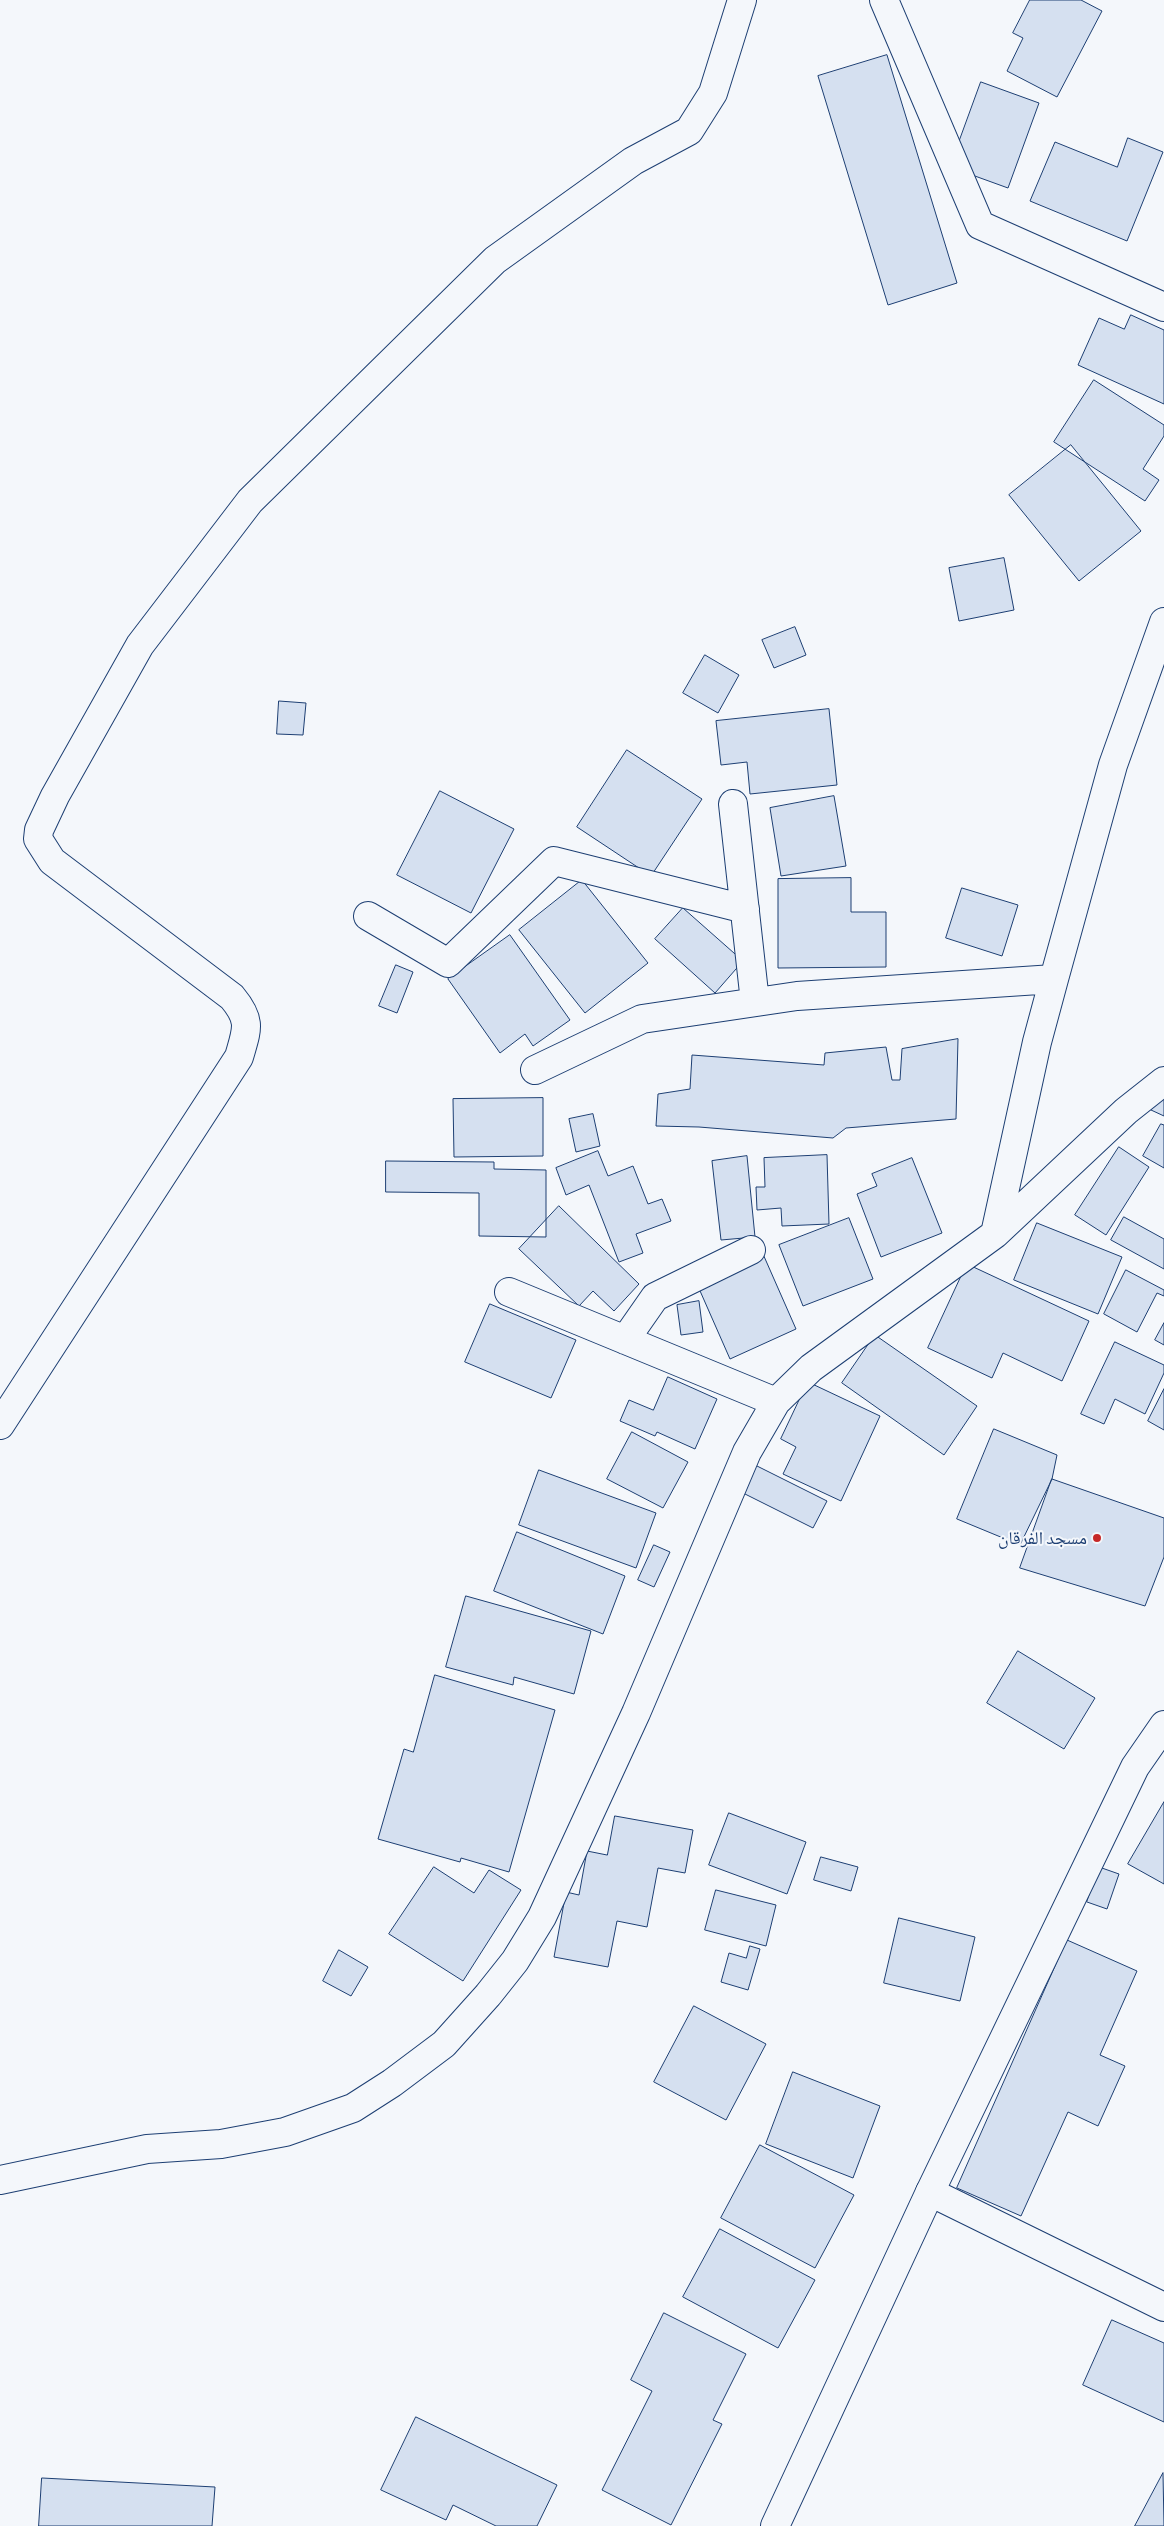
<!DOCTYPE html>
<html>
<head>
<meta charset="utf-8">
<style>
	body { margin:0 }
	canvas { display:block; background:#f4f7fb }
</style>
</head>
<body>
<canvas width="1164" height="2526"></canvas>
<script>
const ctx = document.querySelector('canvas').getContext('2d');
ctx.lineJoin = 'round';
function fill(path, color) {
  ctx.fillStyle = color;
  ctx.fill(path, 'evenodd');
}
function strokePath(path, color, width, dash) {
  ctx.strokeStyle = color;
  ctx.lineWidth = width;
  ctx.lineCap = dash ? 'butt' : 'round';
  ctx.setLineDash(dash || []);
  ctx.stroke(path);
}
function write(font, color, halo, rows, align = 'center') {
  ctx.font = font + ' "Crimson Pro","Noto Naskh Arabic",serif';
  ctx.lineWidth = 4;
  ctx.setLineDash([]);
  ctx.textBaseline = 'middle';
  ctx.strokeStyle = halo;
  ctx.fillStyle = color;
  for (const [text, x, y, turn = 0] of rows) {
    ctx.save();
    ctx.translate(x, y);
    ctx.rotate((+turn || 0) * Math.PI / 180);
    ctx.textAlign = isNaN(turn) ? turn : align;
    if (halo) ctx.strokeText(text, 0, 0);
    ctx.fillText(text, 0, 0);
    ctx.restore();
  }
}
const building = new Path2D(`
	M1030 0H1081L1102 11 1057 97 1007 71 1023 38 1013 33Z
	M887 55 957 283 888 305 818 76Z
	M981 82 1039 103 1008 188 950 167Z
	M1128 138 1163 152 1127 241 1030 201 1055 142 1117 167Z
	M1131 315 1164 330V404L1078 365 1099 318 1124 329Z
	M1094 380 1164 425V436L1143 469 1159 480 1145 501 1054 442Z
	M1071 445 1141 531 1079 581 1009 495Z
	M1004 558 1014 610 959 621 949 568Z
	M795 627 806 655 774 668 762 640Z
	M705 655 739 675 718 713 683 693Z
	M279 701 306 703 303 735 277 734Z
	M829 709 837 785 750 794 747 762 721 765 716 721Z
	M627 750 702 799 651 876 577 827Z
	M440 791 514 829 471 913 397 875Z
	M834 796 846 866 781 876 770 808Z
	M851 878V912H886V967L778 968V879Z
	M582 880 648 963 585 1013 519 930Z
	M962 888 1018 905 1002 956 946 938Z
	M683 908 743 961 715 993 655 939Z
	M510 935 570 1020 533 1046 525 1034 500 1053 448 979Z
	M396 965 413 972 397 1013 379 1006Z
	M958 1039 956 1119 846 1128 833 1138 699 1127 656 1126 658 1094 690 1089 692 1055 824 1065 825 1053 886 1047 892 1080H900L902 1049Z
	M1163 1084H1164V1116L1151 1110Z
	M543 1098V1156L454 1157 453 1099Z
	M593 1114 600 1146 576 1152 569 1119Z
	M1161 1124 1164 1125V1168L1143 1156Z
	M1119 1147 1149 1167 1106 1235 1075 1215Z
	M598 1151 608 1176 633 1166 648 1204 662 1199 671 1221 636 1234 643 1253 619 1262 589 1185 566 1195 556 1168Z
	M827 1155 829 1224 782 1226 781 1208 757 1210 756 1187H765L764 1158Z
	M747 1156 755 1237 721 1240 712 1161Z
	M912 1158 942 1233 881 1257 857 1194 877 1186 872 1174Z
	M386 1161 494 1162V1169L546 1170V1237L479 1236V1193L386 1192Z
	M559 1206 639 1284 614 1311 593 1291 579 1306 519 1249Z
	M1124 1217 1164 1239V1269L1111 1240Z
	M849 1218 873 1279 803 1306 779 1245Z
	M1037 1223 1122 1257 1098 1314 1014 1280Z
	M763 1254 796 1329 730 1359 697 1284Z
	M967 1264 1089 1321 1062 1381 1003 1353 992 1378 928 1348Z
	M1126 1270 1164 1290V1296L1157 1293 1137 1332 1104 1314Z
	M699 1301 703 1332 681 1335 677 1305Z
	M490 1304 576 1340 551 1398 465 1362Z
	M1164 1323V1345L1155 1340Z
	M875 1335 977 1406 944 1455 842 1383Z
	M1115 1342 1164 1365V1373L1145 1414 1115 1399 1104 1424 1081 1414Z
	M668 1377 717 1399 695 1449 657 1432 655 1436 620 1421 629 1400 653 1410Z
	M808 1382 880 1416 841 1501 783 1474 796 1447 781 1439Z
	M1164 1389V1430L1148 1421Z
	M994 1429 1057 1455 1052 1479 1020 1545 957 1519Z
	M632 1432 688 1462 663 1508 607 1479Z
	M741 1458 827 1501 813 1528 727 1485Z
	M539 1470 656 1513 636 1568 519 1525Z
	M1052 1479 1164 1518V1557L1145 1606 1020 1568Z
	M517 1532 625 1576 603 1634 494 1591Z
	M654 1545 670 1552 654 1587 638 1580Z
	M466 1596 591 1631 574 1694 514 1677 513 1685 446 1667Z
	M1018 1651 1095 1698 1064 1749 987 1703Z
	M435 1675 555 1710 509 1872 461 1858 460 1862 378 1839 404 1749 413 1752Z
	M1164 1802V1884L1128 1864Z
	M729 1813 806 1842 787 1894 709 1865Z
	M615 1816 693 1830 685 1873 658 1868 647 1927 617 1921 608 1967 554 1957 566 1892 579 1895 587 1851 607 1855Z
	M821 1857 858 1867 851 1891 814 1880Z
	M434 1867 474 1893 489 1870 521 1890 463 1981 389 1934Z
	M1099 1867 1119 1874 1107 1909 1087 1902Z
	M716 1890 776 1905 766 1946 705 1930Z
	M899 1918 975 1937 960 2001 884 1983Z
	M1067 1940 1137 1971 1100 2055 1125 2066 1098 2126 1068 2112 1021 2216 957 2188Z
	M750 1946 760 1949 748 1990 721 1982 729 1953 746 1958Z
	M339 1950 368 1967 351 1996 323 1981Z
	M694 2006 766 2044 726 2120 654 2082Z
	M793 2072 880 2106 853 2178 766 2144Z
	M760 2145 854 2195 815 2268 721 2218Z
	M720 2229 815 2280 778 2348 683 2297Z
	M664 2313 746 2354 713 2420 722 2424 671 2525 602 2490 652 2391 631 2380Z
	M1112 2320 1164 2343V2422L1083 2385Z
	M416 2417 557 2485 537 2526H496L453 2505 446 2520 381 2490Z
	M1163 2473 1164 2526H1135Z
	M42 2478 215 2487 212 2526H39Z`);
fill(building, '#d5e0f0');
strokePath(building, '#1d3f73', 1);
const minor = new Path2D(`
	M884 0 980 225 1164 307
	M733 804 755 1002
	M368 916 448 963 554 861 745 909
	M535 1070 642 1019 797 996 1054 979
	M995 1234 1037 1042 1054 979 1113 765 1164 622
	M509 1292 776 1402
	M625 1340 655 1297 751 1250
	M0 1425 239 1057C247 1029 252 1021 232 997L52 861 38 839 39 830 55 796 140 645 250 501 495 260 633 161 689 131 713 93 742 0
	M0 2180 147 2149 221 2144 285 2132 353 2108 392 2083 444 2044 488 1995 515 1961 542 1917 636 1713 747 1452 776 1402 811 1368 995 1234 1126 1111 1164 1081
	M930 2192 1164 2307`);
const secondary = new Path2D(`
	M775 2526 930 2192 1135 1767 1164 1725`);
strokePath(minor, '#1d3f73', 30);
strokePath(secondary, '#1d3f73', 30);
strokePath(minor, '#f4f7fb', 28);
strokePath(secondary, '#f4f7fb', 28);
for (const [x, y, r, color] of [
	[1097,1538,5,"#c62828"]
]) {
  const dot = new Path2D();
  dot.arc(x, y, r, 0, 2 * Math.PI);
  ctx.fillStyle = color;
  ctx.fill(dot);
  strokePath(dot, '#f4f7fb', 2);
}
write('18px', '#1d3f73', '#f4f7fb', [
	["مسجد الفرقان",1087,1538]
], 'right');
</script>
</body>
</html>
